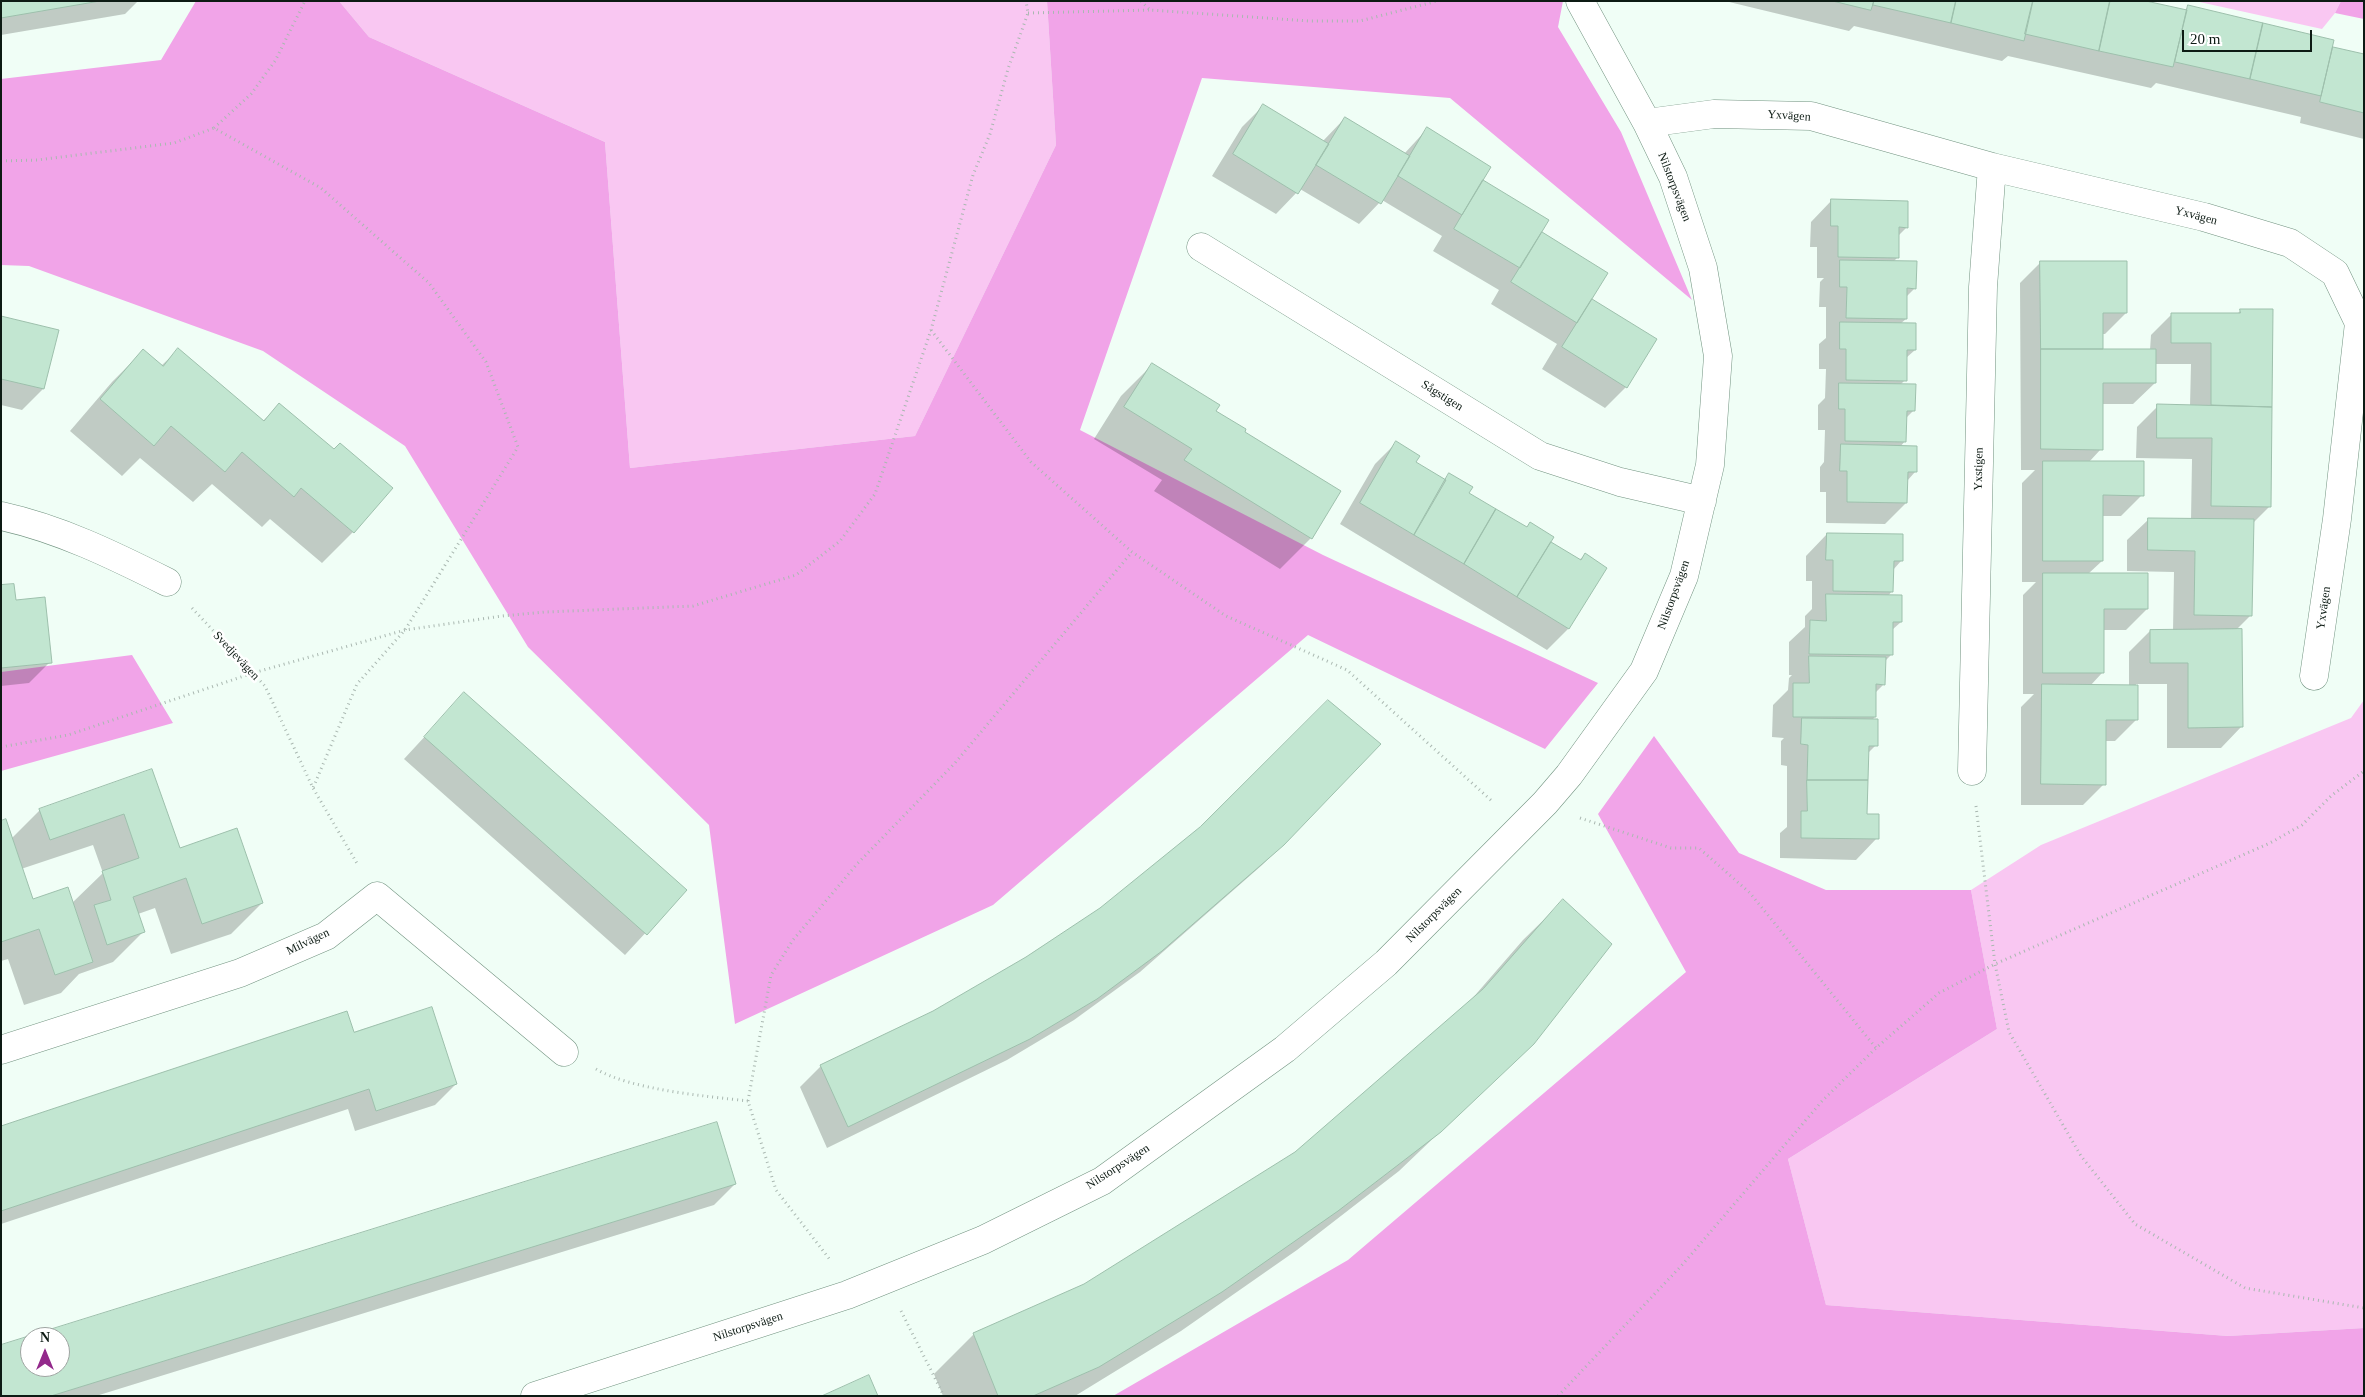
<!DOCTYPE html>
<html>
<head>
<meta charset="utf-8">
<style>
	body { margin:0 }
	#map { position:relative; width:2365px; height:1397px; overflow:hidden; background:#f0fef6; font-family:Georgia,serif }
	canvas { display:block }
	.frame { position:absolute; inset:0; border:2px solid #0d1b14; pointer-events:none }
	.north { position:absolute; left:20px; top:1327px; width:50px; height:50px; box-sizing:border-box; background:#fff; border:1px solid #9ea4a1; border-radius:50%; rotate:0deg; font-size:14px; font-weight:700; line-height:20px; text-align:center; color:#0d1b14 }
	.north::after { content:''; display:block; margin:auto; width:18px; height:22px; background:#93298b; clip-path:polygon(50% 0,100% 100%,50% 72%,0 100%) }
	.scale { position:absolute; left:2182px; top:30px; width:130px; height:22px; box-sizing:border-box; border:2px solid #0d1b14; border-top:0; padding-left:6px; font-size:15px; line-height:18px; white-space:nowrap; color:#0d1b14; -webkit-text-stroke:4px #fff; paint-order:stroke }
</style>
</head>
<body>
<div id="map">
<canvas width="2365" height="1397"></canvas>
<div class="frame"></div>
<div class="north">N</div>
<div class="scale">20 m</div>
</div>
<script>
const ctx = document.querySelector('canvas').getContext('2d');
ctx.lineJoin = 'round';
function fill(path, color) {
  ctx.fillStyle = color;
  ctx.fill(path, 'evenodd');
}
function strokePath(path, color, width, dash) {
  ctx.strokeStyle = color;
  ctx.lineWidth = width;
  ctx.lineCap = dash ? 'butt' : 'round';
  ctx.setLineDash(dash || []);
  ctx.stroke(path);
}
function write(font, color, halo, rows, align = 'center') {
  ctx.font = font + ' Georgia,serif';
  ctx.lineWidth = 5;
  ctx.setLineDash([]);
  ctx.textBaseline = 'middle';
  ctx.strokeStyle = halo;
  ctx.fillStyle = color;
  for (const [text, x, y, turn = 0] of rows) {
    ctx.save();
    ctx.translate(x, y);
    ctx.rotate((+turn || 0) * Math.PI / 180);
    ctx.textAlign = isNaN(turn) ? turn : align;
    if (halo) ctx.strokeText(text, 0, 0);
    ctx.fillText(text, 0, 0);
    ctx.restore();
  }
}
fill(new Path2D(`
	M339 1H1047L1056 145 915 436 630 468 605 142 369 37Z
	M2195 1H2341L2335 13 2322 29Z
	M2364 700V1328L2228 1336 1826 1305 1788 1159 1997 1029 1971 890 2041 845 2351 718Z`), '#f9c7f2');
fill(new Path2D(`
	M196 1H339L369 37 605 142 630 468 915 436 1056 145 1047 1H1563L1558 27 1621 132 1692 300 1450 98 1202 78 1080 430 1323 555 1598 683 1545 749 1308 635 993 905 735 1024 709 825 528 647 405 446 263 351 29 266 1 265V79L161 60Z
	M2341 1H2364V19L2335 13Z
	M132 655 173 723 1 771V672Z
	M1654 736 1739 853 1826 890H1971L1997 1029 1788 1159 1826 1305 2228 1336 2364 1328V1396H1113L1348 1260 1686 972 1598 814Z`), '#f1a4e8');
fill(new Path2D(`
	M1 1H138L125 14 1 35Z
	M1725 1H2140L2184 11 2188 7 2364 56V139L2300 123 2301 117 2156 83 2151 88 2008 56 2002 61 1854 26 1849 31Z
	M1263 106 1322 142 1345 118 1404 154 1427 129 1540 233 1606 273 1590 299 1655 340 1626 387 1605 408 1542 369 1557 344 1491 304 1499 290 1433 251 1442 236 1382 200 1359 224 1300 189 1276 214 1212 176 1242 127Z
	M1832 200 1907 227 1898 236 1897 258 1893 262 1915 288 1906 297V319L1900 324 1915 350 1906 358 1905 380 1900 385 1914 410 1905 419V441L1900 447 1915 472 1907 481 1906 503 1885 524 1826 523V492H1820V467L1824 462 1825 430H1818V405L1825 398 1826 369H1819V344L1826 338V307H1819L1820 282 1824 278H1817V247H1810L1811 222Z
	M2041 262 2126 313 2105 334H2102V350H2150L2151 335 2172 314 2236 315 2241 310H2272L2269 507 2253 523 2251 615 2235 631 2242 726 2221 748H2167V684H2136V720L2115 741H2104V784L2083 805H2021V707L2034 694H2023V595L2036 582H2022V483L2035 470H2021L2020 283ZM2155 364H2191L2190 406H2158L2137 427 2136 458 2192 459 2191 520 2149 519 2127 540V571L2174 572 2173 631H2150L2129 652V686H2090L2102 673V630H2126L2147 609 2088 574 2102 561V516H2121L2142 495 2089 462 2101 449 2102 404H2133L2155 383Z
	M1 318 43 389 22 410 1 405Z
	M178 350 262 422 279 405 334 450 391 488 353 532 322 563 270 519 262 527 212 484 193 502 140 458 122 476 70 431 112 382 143 351 161 366Z
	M1152 365 1243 432 1311 538 1280 569 1154 491 1162 480 1094 439 1121 396Z
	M1396 443 1415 463 1444 480 1449 475 1467 494 1526 528 1530 524 1549 542 1579 560 1585 555 1568 629 1547 650 1340 524 1375 464Z
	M1827 534 1901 561 1893 570 1892 591 1888 596 1901 622 1892 630 1891 655 1884 662V684L1875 693V717L1872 720 1876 745 1867 754 1866 815 1877 838 1856 860 1780 858V833L1787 827V766L1781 765V741L1784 738 1772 737 1773 705 1788 690 1789 678 1792 675H1789V642L1805 627V616L1812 609V581H1806V556Z
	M1 586 15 602 50 662 29 683 1 686Z
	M464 694 685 890 625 955 404 759Z
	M152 770 179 850 262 903 231 934 171 954 155 908 138 914 144 931 113 962 79 974 61 993 24 1005 8 959 1 961V822L11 839 40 810ZM93 845 103 873 72 903 32 901 21 869Z
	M1201 828 1283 845 1261 866 1140 972 1074 1020 1007 1060 827 1148 800 1087 821 1066 934 1012 1027 958 1101 909Z
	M1563 901 1533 1043 1399 1171 1297 1250 1181 1331 1075 1396H943L934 1374 974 1334 1085 1285 1296 1153 1464 1008 1523 940Z
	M354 1034 456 1084 435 1105 355 1131 348 1109 1 1224V1127Z
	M717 1124 735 1184 714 1205 96 1396H1V1346ZM30 1337H60V1367H30Z`), '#0003');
const building = new Path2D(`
	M1 1H100L1 18Z
	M1833 1H1874L1871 10Z
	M1874 1H1956L1951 23 1873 5Z
	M1956 1H2033L2024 41 1951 23Z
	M2033 1H2110L2099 51 2025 34Z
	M2110 1H2146L2187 10 2173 67 2099 51Z
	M2188 5 2263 23 2250 79 2175 62Z
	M2263 23 2334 40 2321 96 2250 79Z
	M2333 47 2364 54V113L2320 102Z
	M1263 104 1329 144 1298 194 1233 154Z
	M1345 117 1410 156 1381 204 1316 165Z
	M1427 127 1491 167 1462 215 1398 176Z
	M1483 180 1549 220 1520 268 1454 229Z
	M1831 199 1908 201V228L1899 227V258L1838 257V226H1831Z
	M1542 232 1608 273 1577 323 1511 282Z
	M1840 260 1917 261 1916 289 1907 288V319L1846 318 1847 287H1840Z
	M2040 261H2127V313H2103V349H2041Z
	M1592 299 1657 339 1627 388 1562 347Z
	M2240 309H2273L2272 407 2211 405V343H2171V313H2240Z
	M1 316 59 330 44 389 1 379Z
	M1840 322 1916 323V350H1907V381L1846 380V349H1840Z
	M178 348 264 421 279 403 334 449 340 443 393 488 354 533 301 488 294 497 242 452 225 472 171 426 154 446 100 399 143 349 163 366Z
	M2041 349H2156V383H2103V450L2041 449Z
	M1152 363 1220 405 1216 411 1246 429 1245 432 1341 491 1312 539 1184 460 1192 449 1124 407Z
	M1839 383 1916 384 1915 411H1907L1906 442 1845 441V409H1839Z
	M2157 404 2272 407 2271 507 2211 506 2212 438H2157Z
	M1396 441 1420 456 1416 462 1446 480 1414 535 1360 503Z
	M1841 444 1917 446V472H1908L1907 503 1847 502V471H1840Z
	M2043 461H2144V496L2103 495V561H2043Z
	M1449 473 1473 487 1469 493 1496 509 1464 564 1414 535Z
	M1496 509 1527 527 1530 522 1554 537 1517 597 1464 564Z
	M2148 518 2254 519 2252 616 2194 615 2195 551 2148 550Z
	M1827 533 1903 534V561H1894L1893 592 1833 591V560H1826Z
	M1551 542 1581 560 1585 553 1607 568 1569 629 1517 597Z
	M2043 573H2148V609H2104V673H2043Z
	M14 584 16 600 45 597 52 663 1 668V585Z
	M1826 594 1902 595V622H1893V655L1809 654 1810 620 1826 621Z
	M2242 629 2243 727 2188 728V663H2150V630Z
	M1809 656 1886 657 1885 685 1876 684V717H1793V683H1809Z
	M2042 684 2138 685V720H2106V785L2041 784Z
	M464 692 687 890 647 935 424 737Z
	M1328 700 1381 744 1284 845 1162 951 1097 999 1030 1039 848 1127 820 1065 933 1011 1026 957 1100 908 1200 827Z
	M1802 718 1878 719V746H1869L1868 780H1807L1808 745 1801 744Z
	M152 769 180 848 237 828 263 903 202 924 186 878 133 897 145 932 107 945 94 905 111 900 102 871 139 858 124 814 50 840 39 809Z
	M1807 780H1868L1867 814H1879V839L1801 838V811H1807Z
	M6 819 33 899 68 887 93 962 55 975 39 929 1 942V821Z
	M1563 899 1612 944 1534 1044 1441 1132 1338 1211 1222 1292 1099 1367 1033 1396H998L973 1333 1084 1284 1295 1152 1483 989Z
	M432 1007 457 1084 376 1111 369 1089 1 1211V1126L347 1011 354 1032Z
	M717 1122 736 1184 51 1396H1V1345ZM30 1337H60V1367H30Z
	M869 1375 878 1396H822Z`);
fill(building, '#c2e6d1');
strokePath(building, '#9dc0ac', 1);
const minor = new Path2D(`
	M1647 123 1714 114 1811 116 1992 167 2204 217 2290 243 2335 273 2359 323 2337 519 2314 676
	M1201 247 1540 456 1620 482 1702 501
	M1 516C60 529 113 555 167 582
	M1972 771 1983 287 1992 167
	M1 1050 240 973 326 936 377 896 564 1052
	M535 1396 847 1295 983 1240 1102 1181 1285 1049 1386 963 1545 803 1569 775 1644 671 1684 576 1710 465 1718 356 1703 268 1673 177 1647 123 1580 1`);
strokePath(minor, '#729380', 29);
strokePath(new Path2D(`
	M1141 1 1150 10 1309 21H1360L1437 1
	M1028 13 1150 10
	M214 128 251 94 275 61 305 1
	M1 161 37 160 174 143 214 128 321 188 429 283 486 362 518 447 405 630 357 684 313 788
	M931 330 1031 462 1132 552 1226 616 1347 670 1493 802
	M192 608 265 686 313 788 358 865
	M1 747 68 735 253 673 405 630 502 616 545 612 693 606 796 575 840 541 875 494 931 330 973 175 990 134 1008 69 1028 13 1026 1
	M1976 806 1995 964 2009 1032 2081 1156 2135 1224 2245 1288 2364 1308
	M1580 818 1671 848H1699L1750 893 1876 1048
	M596 1069C632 1090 705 1096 748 1101L776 1190 831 1261
	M748 1101 771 975 793 940 857 864 955 763 1132 552
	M901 1311 944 1396
	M1558 1396 1683 1264 1823 1100 1876 1048 1939 993 1995 964 2270 843 2302 825 2331 796 2364 771`), '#aab8b1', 3, [1, 4]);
strokePath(minor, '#fff', 28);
write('12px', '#0d1b14', '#fff', [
	["Yxvägen",1789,116,4],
	["Nilstorpsvägen",1674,187,69],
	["Yxvägen",2196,216,15],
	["Sågstigen",1442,396,32],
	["Yxstigen",1979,469,-89],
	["Nilstorpsvägen",1674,595,-70],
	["Yxvägen",2324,608,-82],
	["Svedjevägen",236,656,47],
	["Nilstorpsvägen",1434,915,-45],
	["Milvägen",308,942,-26],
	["Nilstorpsvägen",1118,1167,-33],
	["Nilstorpsvägen",748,1327,-18]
]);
</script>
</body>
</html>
